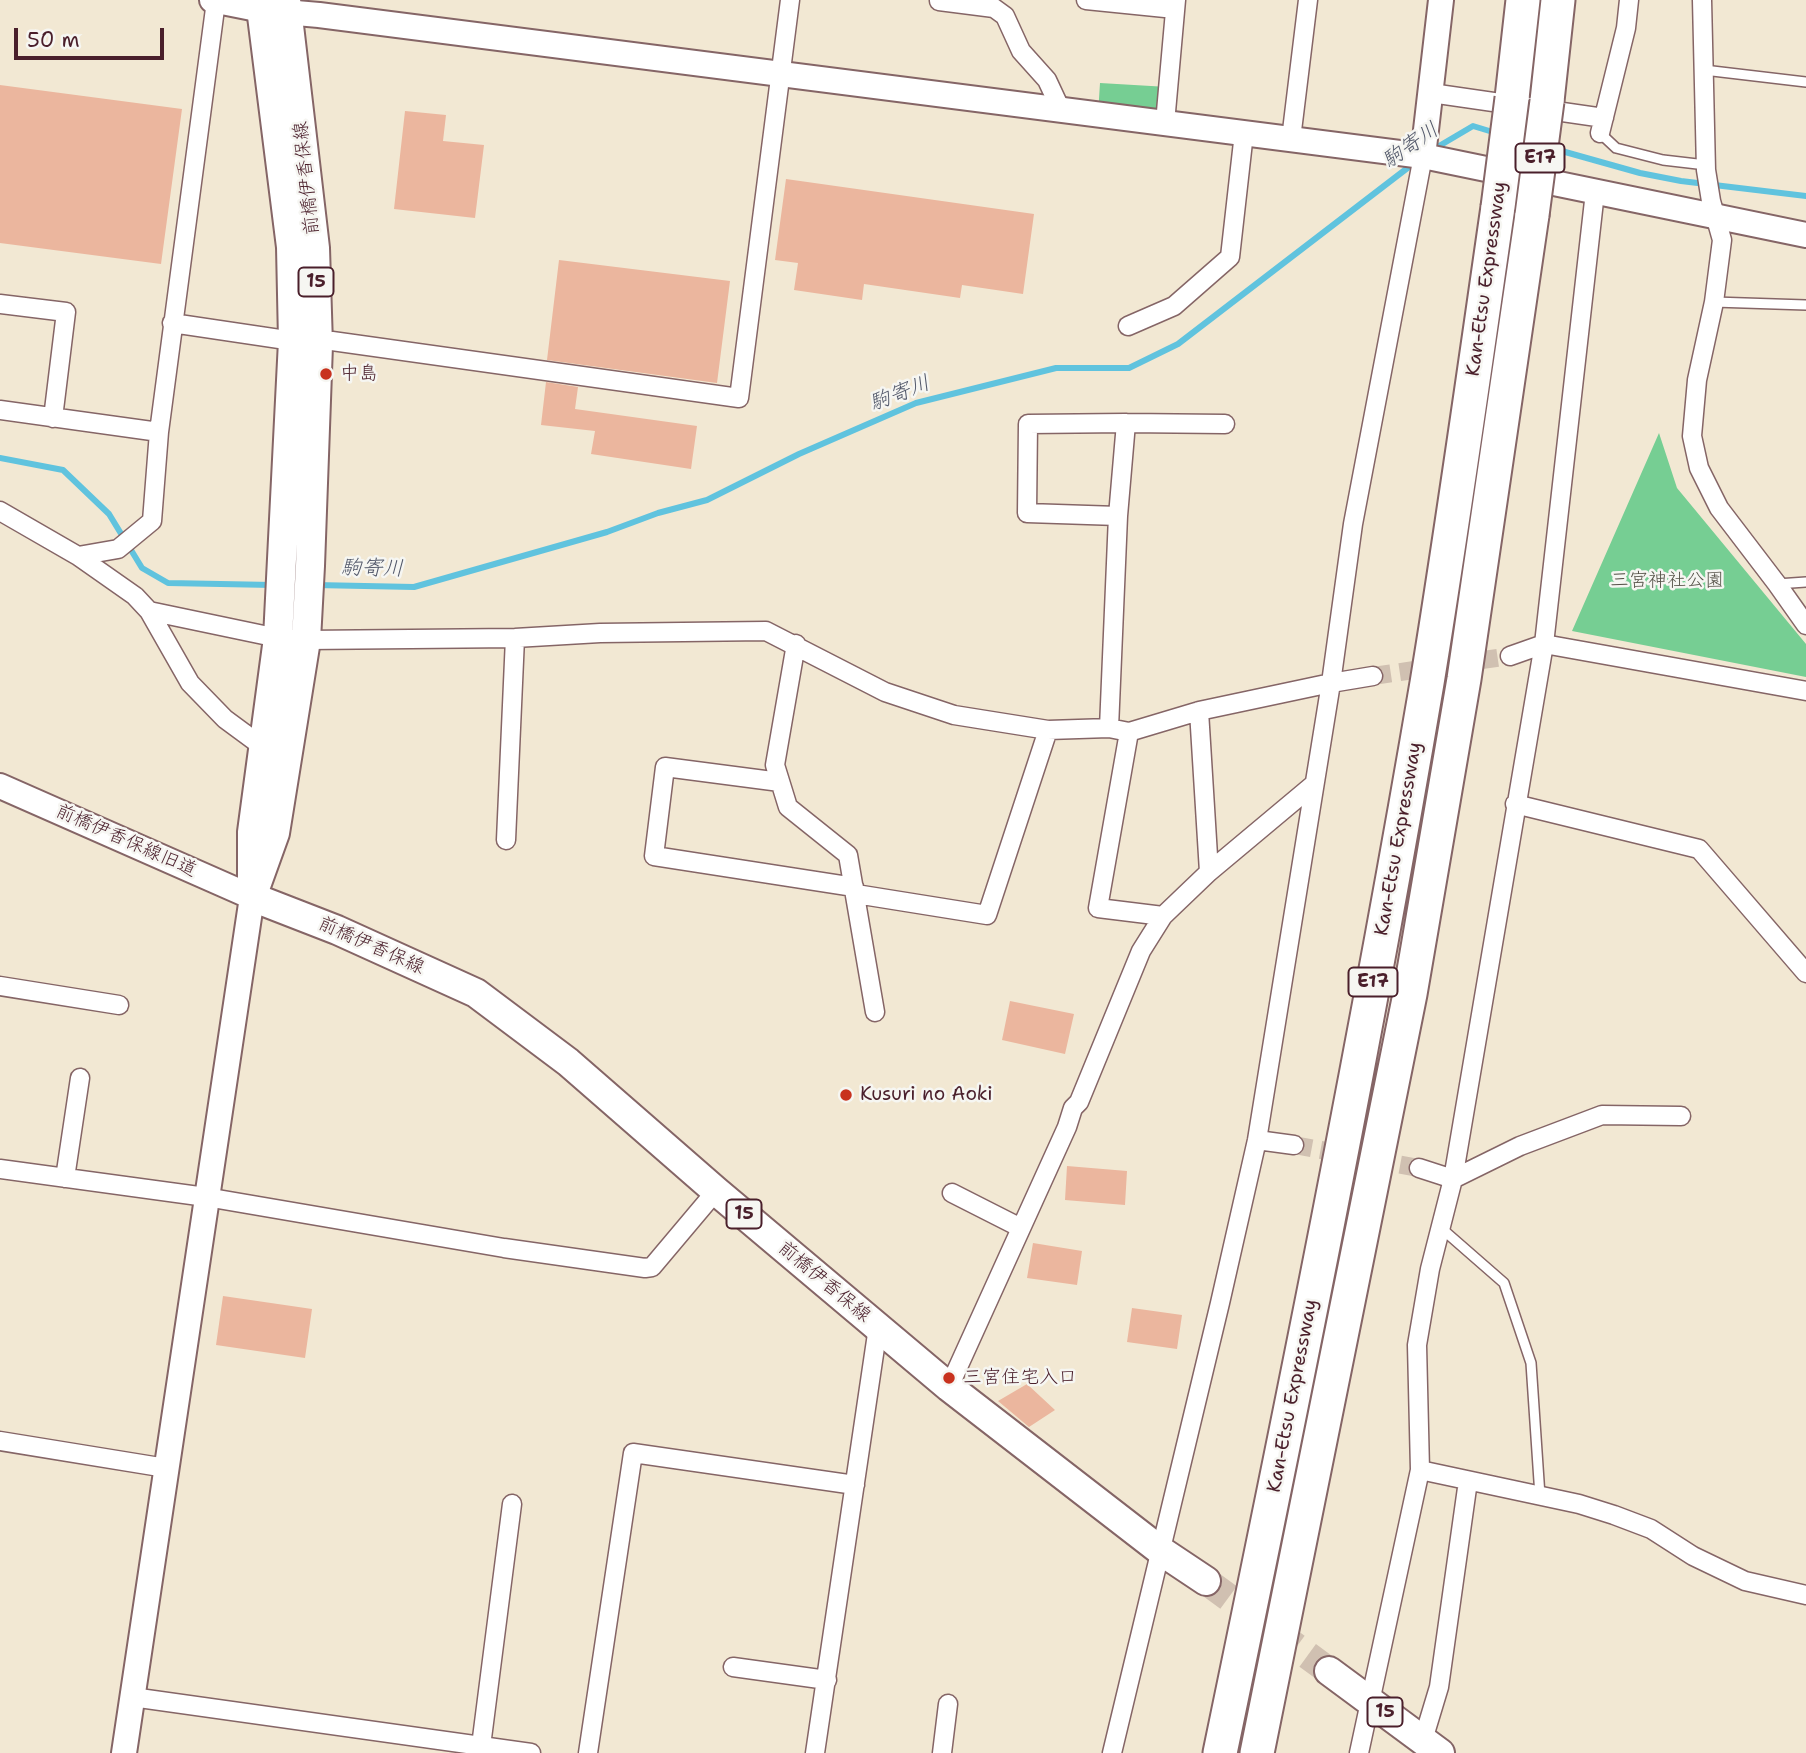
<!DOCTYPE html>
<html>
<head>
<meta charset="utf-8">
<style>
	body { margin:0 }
	#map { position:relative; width:1806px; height:1753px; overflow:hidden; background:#f2e8d3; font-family:"Shantell Sans",sans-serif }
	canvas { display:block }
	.scale { position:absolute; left:14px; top:28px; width:150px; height:32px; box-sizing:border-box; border:4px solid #4a1f2b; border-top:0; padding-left:9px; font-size:21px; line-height:24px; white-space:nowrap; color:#4a1f2b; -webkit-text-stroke:5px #f6f6f2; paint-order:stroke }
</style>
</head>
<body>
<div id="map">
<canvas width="1806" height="1753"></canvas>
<div class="scale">50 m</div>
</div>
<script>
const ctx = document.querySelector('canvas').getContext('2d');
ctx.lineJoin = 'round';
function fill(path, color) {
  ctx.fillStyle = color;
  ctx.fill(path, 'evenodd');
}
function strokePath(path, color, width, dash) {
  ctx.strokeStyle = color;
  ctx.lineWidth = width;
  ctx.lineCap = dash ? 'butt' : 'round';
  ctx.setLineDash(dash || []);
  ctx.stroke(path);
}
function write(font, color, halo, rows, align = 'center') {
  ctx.font = font + ' "Shantell Sans","Klee One",sans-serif';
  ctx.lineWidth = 5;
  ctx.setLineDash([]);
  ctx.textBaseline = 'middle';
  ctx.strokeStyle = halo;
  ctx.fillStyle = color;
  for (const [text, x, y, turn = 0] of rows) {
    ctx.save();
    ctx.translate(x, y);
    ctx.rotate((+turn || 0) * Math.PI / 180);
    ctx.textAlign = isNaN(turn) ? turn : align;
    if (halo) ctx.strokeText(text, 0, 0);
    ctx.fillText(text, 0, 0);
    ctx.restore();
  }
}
fill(new Path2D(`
	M1100 83 1168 87 1158 122 1098 115Z
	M1659 433 1677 488 1806 644V677L1572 631Z`), '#76ce93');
strokePath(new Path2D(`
	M1551 148 1640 173 1681 181 1806 196
	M1434 149 1473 126 1496 133
	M0 458 63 470 109 514 142 568 168 583 273 585
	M315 585 414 587 607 532 658 513 707 500 799 454 916 403 1056 368H1129L1178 344 1414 163`), '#60c3de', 6);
fill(new Path2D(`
	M0 85 182 109 161 264 0 243Z
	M405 111 446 115 443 141 484 145 475 218 394 209Z
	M786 179 1034 214 1023 294 962 285 960 298 864 284 862 300 794 290 798 263 775 260Z
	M559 260 730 281 717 383 547 360Z
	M546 382 578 387 575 409 697 426 691 469 591 454 595 431 541 425Z
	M1010 1001 1074 1014 1065 1054 1002 1040Z
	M1067 1166 1127 1171 1125 1205 1065 1200Z
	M1033 1243 1082 1251 1077 1285 1027 1278Z
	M223 1296 312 1309 305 1358 216 1345Z
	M1132 1308 1182 1315 1177 1349 1127 1342Z
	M1027 1384 1055 1410 1029 1427 998 1401Z`), '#ebb69e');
strokePath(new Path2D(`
	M1373 676 1510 656
	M1294 1145 1419 1168`), '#d0c0b1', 18, [18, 9]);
strokePath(new Path2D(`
	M1206 1581 1329 1671`), '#d0c0b1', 28, [28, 14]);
const lane = new Path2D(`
	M1704 70 1806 82
	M1600 133 1616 148 1663 160 1706 165
	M1714 302 1806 305
	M1777 584 1806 582
	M1441 1228 1504 1283 1531 1363 1540 1496`);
const street = new Path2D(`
	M1086 0 1175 9
	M1702 0 1706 170 1711 201 1722 240 1714 302 1697 380 1692 436 1699 468 1719 508 1777 584 1806 625
	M939 1 994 8 1005 16 1021 51 1047 80 1061 110
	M1431 93 1604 118
	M1165 123 1176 0
	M1600 133 1626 28 1629 0
	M1291 139 1308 0
	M0 304 66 312 53 418
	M172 323 293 341
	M1128 326 1174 306 1230 257 1244 133
	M332 341 739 398 790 0
	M0 410 159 432 216 1
	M1126 423 1225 424
	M0 511 78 556 135 596 149 611 190 683 225 719 263 747
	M78 556 118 549 152 521 159 432
	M149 611 278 638 306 640 515 638 600 633 766 631 885 692 954 715 1048 730 1109 728 1129 732 1199 711 1331 683 1373 676
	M796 644 775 765 788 807 848 855 875 1012
	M1510 656 1544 644 1806 691
	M1199 711 1209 872
	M1109 728 1118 516 1126 423 1028 424 1027 513 1118 516
	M1129 732 1098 908 1163 916
	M780 782 665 767 654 856 854 887
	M1515 804 1699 849 1806 973
	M506 840 515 638
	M856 894 987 915 1048 730
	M0 986 119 1005
	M1257 1140 1294 1145
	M1419 1168 1453 1179 1520 1146 1602 1115 1681 1116
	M0 1169 206 1197 504 1248 645 1268 652 1267 716 1191
	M65 1178 80 1078
	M952 1193 1021 1228
	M949 1387 1067 1127 1073 1108 1079 1102 1141 951 1163 916 1209 872 1313 785
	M0 1441 166 1468
	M1420 1470 1579 1504 1614 1515 1651 1529 1693 1556 1745 1581 1806 1595
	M733 1667 827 1680
	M132 1697 531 1753
	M1423 1740 1439 1687 1468 1481
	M481 1746 512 1504
	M588 1753 633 1453 855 1485
	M815 1753 878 1327
	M942 1753 948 1704
	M1112 1753 1220 1303 1257 1140 1331 683 1353 524 1423 156
	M1359 1753 1420 1470 1417 1345 1430 1269 1453 1179 1544 644 1595 192`);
const secondary = new Path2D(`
	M212 0 262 10 319 15 1423 156 1806 235
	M1423 156 1441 0
	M0 786 252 897 124 1753`);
const primary = new Path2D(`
	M252 880V832L278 638 293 341 291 247 260 0
	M252 897 337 930 476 993 568 1062 716 1191 949 1387 1161 1551 1206 1581
	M252 897 275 833 306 640 310 566 318 345 315 248 286 0
	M1329 1671 1440 1753`);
const highway = new Path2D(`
	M1512 98 1523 0
	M1547 101 1558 0
	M1220 1753C1294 1397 1366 1041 1427 683 1453 525 1475 366 1498 207
	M1257 1753 1410 994 1464 679 1532 215`);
strokePath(lane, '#856566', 12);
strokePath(street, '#856566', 21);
strokePath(secondary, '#856566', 28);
strokePath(primary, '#856566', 32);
strokePath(highway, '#856566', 37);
strokePath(lane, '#fff', 9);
strokePath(street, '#fff', 18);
strokePath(secondary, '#fff', 24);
strokePath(primary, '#fff', 28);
strokePath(highway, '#fff', 33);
const highwayBridge = new Path2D(`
	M1498 207 1512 98
	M1532 215 1547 101`);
strokePath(highwayBridge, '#856566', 37, []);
strokePath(highwayBridge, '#fff', 33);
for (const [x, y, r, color] of [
	[326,374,7,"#c8321e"],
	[846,1095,7,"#c8321e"],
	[949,1378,7,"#c8321e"]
]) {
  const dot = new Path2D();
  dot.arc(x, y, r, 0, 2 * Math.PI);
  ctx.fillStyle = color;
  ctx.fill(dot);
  strokePath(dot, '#f6f6f2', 2.5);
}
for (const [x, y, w] of [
	[1540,158,49],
	[316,282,35],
	[1373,982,49],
	[744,1214,35],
	[1385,1712,35]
]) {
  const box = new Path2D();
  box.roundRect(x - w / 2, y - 14.5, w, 29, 5);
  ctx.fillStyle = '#f6f6f2';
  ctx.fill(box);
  strokePath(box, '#4a1f2b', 2);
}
write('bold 18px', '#4a1f2b', null, [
	["E17",1540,158],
	["15",316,282],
	["E17",1373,982],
	["15",744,1214],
	["15",1385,1712]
]);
write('19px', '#4a1f2b', '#f6f6f2', [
	["前橋伊香保線",307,178,-96],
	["Kan-Etsu Expressway",1487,279,-82],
	["Kan-Etsu Expressway",1399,839,-80],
	["前橋伊香保線旧道",126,841,24],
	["前橋伊香保線",371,946,24],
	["前橋伊香保線",824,1282,40],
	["Kan-Etsu Expressway",1293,1396,-79]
]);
write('19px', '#4a1f2b', '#f6f6f2', [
	["中島",340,374],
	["Kusuri no Aoki",860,1095],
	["三宮住宅入口",963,1378]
], 'left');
write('19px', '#57544a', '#f6f6f2', [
	["三宮神社公園",1667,581]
]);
write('italic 21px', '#52586a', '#f6f6f2', [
	["駒寄川",1411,146,-35],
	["駒寄川",900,394,-21],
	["駒寄川",372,569,1]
]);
</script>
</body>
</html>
